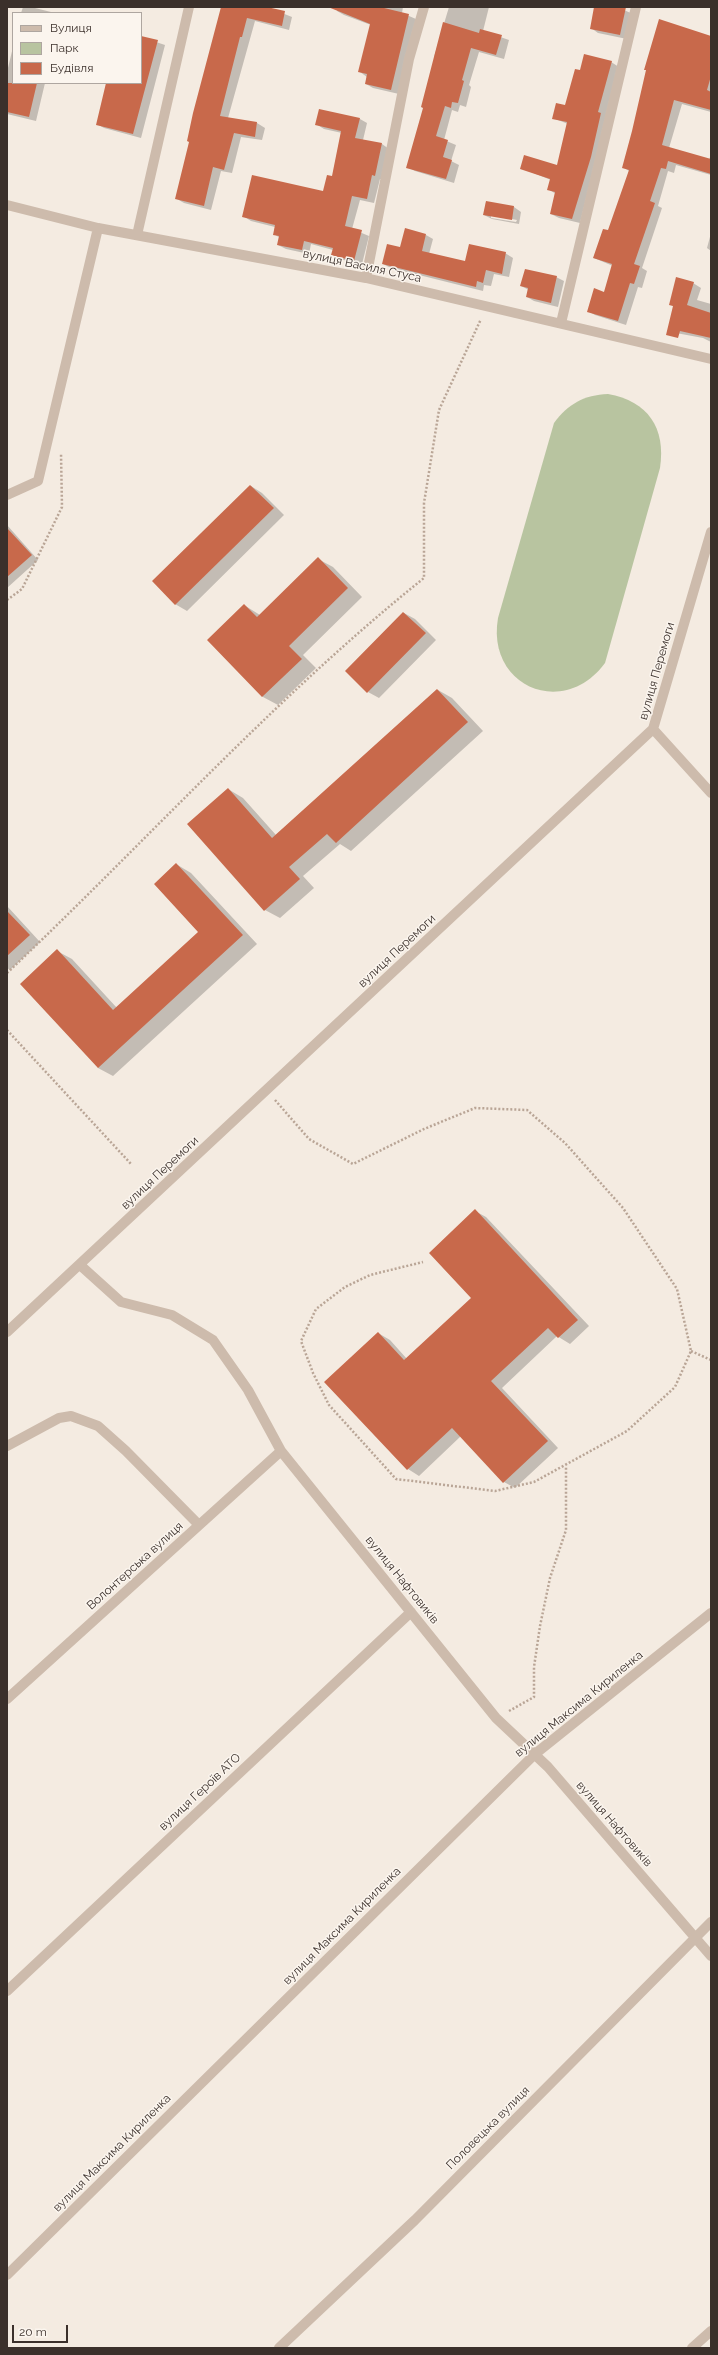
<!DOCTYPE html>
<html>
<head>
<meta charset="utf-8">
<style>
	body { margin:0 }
	#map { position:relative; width:718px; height:2355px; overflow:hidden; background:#f4ebe1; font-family:Raleway,sans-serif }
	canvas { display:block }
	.frame { position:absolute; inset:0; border:8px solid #3b302b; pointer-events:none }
	.legend { position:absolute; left:12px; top:12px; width:130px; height:72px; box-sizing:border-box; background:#fbf5ee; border:1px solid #aea6a0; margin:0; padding:5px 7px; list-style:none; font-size:12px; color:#3b302b }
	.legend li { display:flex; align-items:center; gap:8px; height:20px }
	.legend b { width:20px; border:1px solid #aea6a0 }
	.scale { position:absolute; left:12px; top:2325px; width:56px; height:18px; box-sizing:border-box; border:2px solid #3b302b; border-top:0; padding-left:5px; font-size:12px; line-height:14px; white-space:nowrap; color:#3b302b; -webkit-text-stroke:3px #fbf5ee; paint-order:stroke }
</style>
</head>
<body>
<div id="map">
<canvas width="718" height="2355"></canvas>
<div class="frame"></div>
<ul class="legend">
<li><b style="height:5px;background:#cdbbac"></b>Вулиця</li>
<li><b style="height:11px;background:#b8c4a0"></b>Парк</li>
<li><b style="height:11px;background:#c8694b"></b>Будівля</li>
</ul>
<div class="scale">20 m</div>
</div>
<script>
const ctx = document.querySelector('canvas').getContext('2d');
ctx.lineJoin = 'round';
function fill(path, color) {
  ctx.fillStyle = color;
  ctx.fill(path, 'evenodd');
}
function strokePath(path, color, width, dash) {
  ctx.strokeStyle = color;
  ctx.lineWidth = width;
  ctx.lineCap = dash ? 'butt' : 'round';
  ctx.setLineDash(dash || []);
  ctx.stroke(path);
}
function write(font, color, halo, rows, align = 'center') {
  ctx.font = font + ' Raleway,sans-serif';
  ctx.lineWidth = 3;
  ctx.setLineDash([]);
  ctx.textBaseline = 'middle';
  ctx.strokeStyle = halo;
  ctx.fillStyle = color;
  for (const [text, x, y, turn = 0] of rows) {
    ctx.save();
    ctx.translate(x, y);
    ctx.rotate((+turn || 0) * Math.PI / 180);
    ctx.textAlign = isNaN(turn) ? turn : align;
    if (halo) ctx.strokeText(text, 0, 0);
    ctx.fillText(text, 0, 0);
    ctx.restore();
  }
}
fill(new Path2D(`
	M608 394C648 401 666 428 660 468L605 663C564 719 486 687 498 618L554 423C568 404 584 395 608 394Z`), '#b8c4a0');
fill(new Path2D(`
	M23 7H31L55 13H21Z
	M222 7H267L292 17 289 30 255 21 228 118 257 123 265 128 262 140 241 137 232 173 221 171 211 210 184 203 177 199Z
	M338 7H403L402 13 416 19 399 94 373 88 366 84 367 77 360 72 371 25 344 15 337 11Z
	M449 7H489L483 31 509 40 504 59 479 52 469 85 471 87 466 107 460 105 458 112 452 110 444 140 456 145 451 161 459 165 454 183 415 171 407 167 424 108 435 58 434 57Z
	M595 7H617L633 14 627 39 598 33 591 28Z
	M141 37 165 45 141 138 104 128 97 124 107 83H141Z
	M711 38V112L682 104 669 148 709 160 711 154V175L676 165 674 173 668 171 658 206 662 208 642 268 647 271 642 288 638 287 626 325 595 315 588 311 604 293 613 266 594 258 609 231 629 171 623 167Z
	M13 47V83H45L36 121 7 114V72Z
	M611 62 619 67 580 223 559 218 551 214 556 194 548 189 551 180 521 168 558 167 568 124 553 118 566 106 581 71Z
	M360 119 367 123 363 140 382 144 389 149 383 179H380L374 203 360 200 352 229 369 236 362 264 339 259 332 254 333 250 311 244 309 254 286 249 278 245 280 238 274 234 275 227 251 221 243 216 324 192 333 177 342 133 324 129 316 124Z
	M486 202 514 207 521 212 519 224 492 219 484 215ZM491 215 517 220 516 222 491 218Z
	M711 233V251L707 248Z
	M426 235 433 239 429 254 466 262 505 253 513 258 509 277 494 274 491 286 484 285 483 291 391 268 383 264 400 248Z
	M556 277 564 281 558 307 534 301 527 297 529 290 521 286Z
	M693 283 701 288 697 300 711 304V342L703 338 676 333 674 307 670 304Z
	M251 486 262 493 284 515 187 611 175 604Z
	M7 525 38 560 7 588Z
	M318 559 333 567 362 597 303 655 316 668 278 705 263 697 208 640 244 605 260 615Z
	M404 613 415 619 436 640 379 698 368 692Z
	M438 690 452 698 483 731 351 851 340 844 303 876 314 888 280 918 265 910 228 789 243 798 276 835Z
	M176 864 191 873 257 944 113 1076 98 1068 57 951 72 959 117 1008 199 932Z
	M7 906 40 942 10 970 7 968Z
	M475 1211 486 1217 589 1326 570 1344 557 1336 502 1388 558 1448 515 1488 504 1482 461 1436 419 1476 408 1469 378 1333 390 1340 407 1359 473 1298Z`), '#0003');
fill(new Path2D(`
	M221 7H267L285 11 282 26 247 18 242 37H240L220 116 257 122 255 137 234 133 224 170 213 167 204 206 175 199 189 142 187 141 193 113Z
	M328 7H380L409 14 391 90 365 84 367 74 358 72 370 24Z
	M594 7H626L620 35 590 29Z
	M659 19 711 36V76L707 90 711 92V110L674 100 662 145 711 159V174L668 161 666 169 661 168 650 201 655 203 634 264 640 266 634 284 630 283 618 321 587 312 594 288 604 292 612 264 593 258 603 229 608 230 629 170 622 168 632 131 646 70H644Z
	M443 22 479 33 480 29 502 35 496 55 471 48 462 80 464 81 458 103 452 102 451 108 445 106 436 136 448 140 443 157 452 160 446 179 406 168 423 108 421 107Z
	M141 36 158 40 133 134 96 125 106 83H141Z
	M584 54 612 61 598 112 601 113 591 157 572 219 550 214 555 192 547 190 550 179 520 169 524 155 557 165 567 122 552 119 556 103 565 105 575 69 580 70Z
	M7 83H37L29 117 7 112Z
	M319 109 360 118 355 138 382 143 375 176 372 175 367 199 352 196 345 226 362 230 354 261 331 255 333 248 304 241 302 250 277 245 279 236 273 235 275 225 242 217 252 175 323 191 327 175 332 176 341 131 315 125Z
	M486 201 514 206 512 220 483 215Z
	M405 228 426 234 422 251 465 261 469 244 506 252 502 274 486 270 483 283 477 281 476 287 382 264 387 244 400 247Z
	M525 269 557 276 551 303 526 297 528 288 520 286Z
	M676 277 694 282 687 305 711 313V338L680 331 678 338 666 335 673 306 669 305Z
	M250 485 274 508 175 605 152 581Z
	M7 528 32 555 7 577Z
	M318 557 348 588 289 646 302 659 262 697 207 640 244 604 257 617Z
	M403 612 426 633 367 693 345 671Z
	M437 689 468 722 336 843 327 834 289 867 300 879 264 911 187 824 228 788 272 838Z
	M176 863 243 935 98 1068 20 984 57 949 113 1010 198 932 154 884Z
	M7 911 30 935 7 956Z
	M475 1209 578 1320 558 1338 548 1328 491 1381 548 1441 503 1483 452 1428 407 1470 324 1382 378 1332 404 1360 471 1298 429 1253Z`), '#c8694b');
strokePath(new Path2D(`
	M7 600 22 589 62 507 61 453
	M7 973C146 842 274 698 424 578V503L439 410 481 319
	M7 1030 132 1165
	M275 1100 309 1139 353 1164 424 1129 475 1108 527 1110 565 1143 623 1208 677 1289 691 1351 675 1387 627 1431 534 1482 495 1491 396 1479 329 1405 313 1373 301 1341 316 1309 345 1287 370 1275 423 1262
	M691 1351 711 1360
	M509 1711 534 1697V1667L540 1626 550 1578 566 1530V1466`), '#b9a596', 2.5, [2, 2]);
strokePath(new Path2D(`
	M7 205 98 228 366 278 711 359
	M137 235 189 7
	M366 278 409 59 424 7
	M561 323 636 7
	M7 495 38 481 98 228
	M653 729 711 793
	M80 1265 121 1302 172 1315 213 1340 248 1390 281 1451 496 1718 548 1767 711 1956
	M7 1332 653 729 711 532
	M7 1446 59 1418 71 1416 98 1426 126 1451 199 1525
	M7 1699 281 1451
	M7 1991 411 1612
	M7 2275 535 1754 711 1613
	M279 2348 415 2220 711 1922
	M692 2348 711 2331`), '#cdbbac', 10);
write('12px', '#3b302b', '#fbf5ee', [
	["вулиця Василя Стуса",362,266,12],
	["вулиця Перемоги",657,671,-74],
	["вулиця Перемоги",397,951,-43],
	["вулиця Перемоги",160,1173,-43],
	["Волонтерська вулиця",135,1566,-42],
	["вулиця Нафтовиків",402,1580,51],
	["вулиця Максима Кириленка",579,1704,-39],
	["вулиця Героїв АТО",200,1792,-43],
	["вулиця Нафтовиків",614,1824,49],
	["вулиця Максима Кириленка",342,1926,-45],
	["Половецька вулиця",488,2128,-45],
	["вулиця Максима Кириленка",112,2153,-45]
]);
</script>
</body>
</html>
